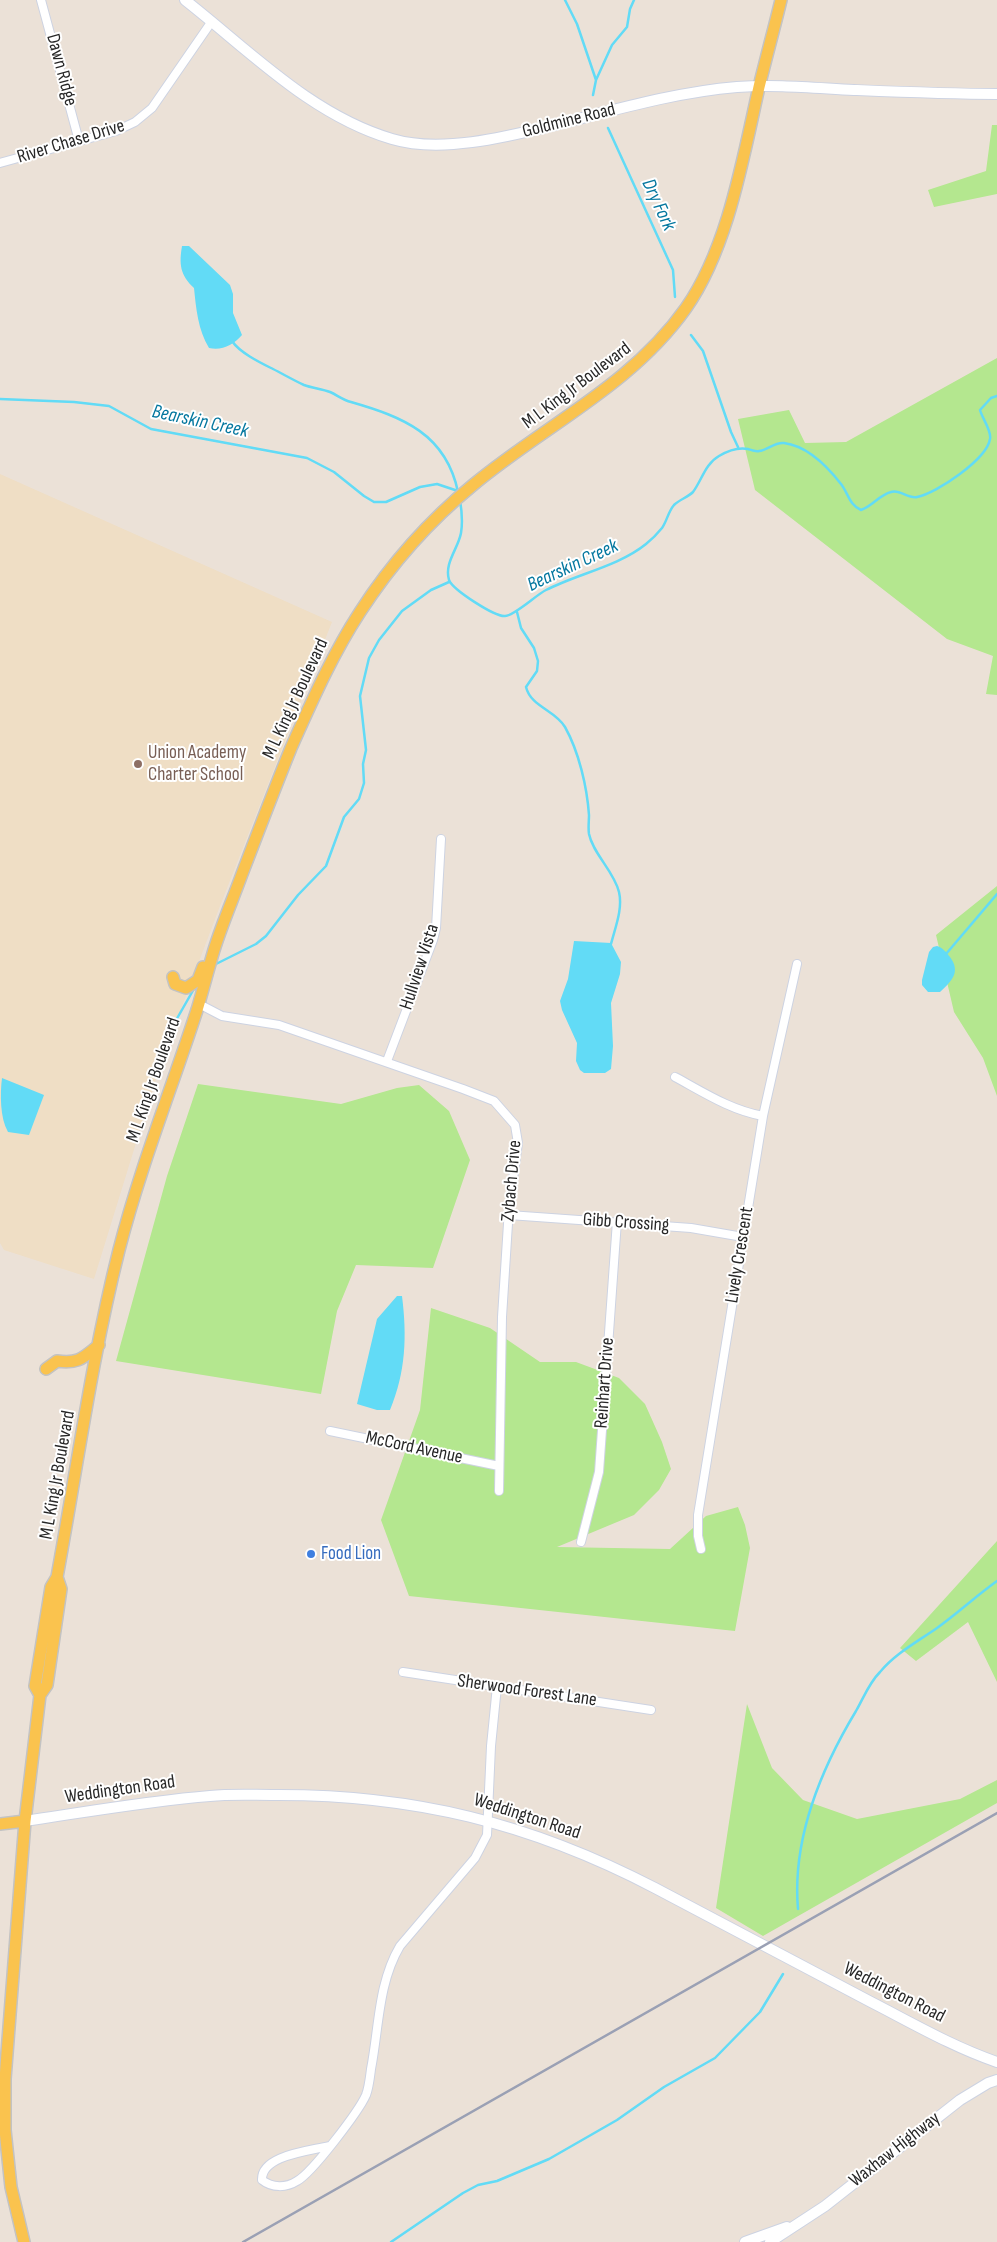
<!DOCTYPE html>
<html>
<head>
<meta charset="utf-8">
<style>
	body { margin:0 }
	canvas { display:block; background:#ebe1d7 }
</style>
</head>
<body>
<canvas width="997" height="2242"></canvas>
<script>
const ctx = document.querySelector('canvas').getContext('2d');
ctx.lineJoin = 'round';
function fill(path, color) {
  ctx.fillStyle = color;
  ctx.fill(path, 'evenodd');
}
function strokePath(path, color, width, dash) {
  ctx.strokeStyle = color;
  ctx.lineWidth = width;
  ctx.lineCap = dash ? 'butt' : 'round';
  ctx.setLineDash(dash || []);
  ctx.stroke(path);
}
function write(font, color, halo, rows, align = 'center') {
  ctx.font = font + ' "Sofia Sans Condensed",sans-serif';
  ctx.lineWidth = 4;
  ctx.setLineDash([]);
  ctx.textBaseline = 'middle';
  ctx.strokeStyle = halo;
  ctx.fillStyle = color;
  for (const [text, x, y, turn = 0] of rows) {
    ctx.save();
    ctx.translate(x, y);
    ctx.rotate((+turn || 0) * Math.PI / 180);
    ctx.textAlign = isNaN(turn) ? turn : align;
    if (halo) ctx.strokeText(text, 0, 0);
    ctx.fillText(text, 0, 0);
    ctx.restore();
  }
}
fill(new Path2D(`
	M0 474 332 622 220 906 162 1059 94 1279 4 1250 0 1243Z`), '#efdec5');
fill(new Path2D(`
	M992 125H997V194L934 207 928 190 986 171Z
	M997 358V695L986 694 993 656 947 639 755 490 738 419 789 410 805 443 846 442Z
	M997 886V1096L983 1058 954 1012 936 935Z
	M198 1084 341 1104 397 1088 419 1085 449 1111 470 1160 433 1268 356 1265 337 1311 321 1394 116 1361 167 1176Z
	M431 1308 490 1328 540 1362H576L619 1378 645 1404 662 1442 671 1469 659 1490 634 1515 557 1547 670 1549 706 1516 738 1507 745 1525 750 1548 735 1631 409 1596 381 1520 420 1410Z
	M997 1541V1682L968 1622 916 1661 900 1648Z
	M747 1704 772 1768 803 1800 857 1819 960 1799 997 1780V1803L763 1936 716 1908Z`), '#b4e78f');
fill(new Path2D(`
	M182 246H189L230 285 233 294V313L242 335C233 345 222 351 209 348 198 330 196 308 194 288 180 275 179 264 182 246Z
	M574 941 611 943 621 962 620 974 611 1003 613 1046 611 1069 605 1073H584L580 1070 576 1061 577 1043 562 1010 560 1001 568 979Z
	M937 946C943 948 946 952 950 957 961 972 952 981 940 992H928L922 985V980L929 952 933 947Z
	M2 1078 44 1095 29 1135 8 1132C0 1118 0 1094 2 1078Z
	M397 1296H402C407 1336 406 1372 390 1410H377L357 1404 377 1319Z`), '#62dbf6');
strokePath(new Path2D(`
	M565 0 577 24 596 80 593 95
	M596 80 612 45 627 27 630 9 634 0
	M608 128 673 270 675 297
	M691 335 703 351 731 432 738 447
	M232 341C240 353 261 363 273 369 283 374 293 380 304 385 312 388 322 389 330 392 337 395 343 400 351 402 403 417 446 434 458 492
	M0 399 74 402 109 406 151 429 307 458 334 472 364 496 374 502H386L420 487 437 484 458 491
	M460 500C462 512 463 521 461 533 458 549 444 563 449 580 453 590 495 617 505 616 514 616 536 595 546 590 577 574 619 566 646 544 651 540 658 533 662 528 667 521 668 512 674 505 679 500 688 497 693 492 702 480 705 464 719 456 729 450 738 447 748 449 751 450 756 452 759 451 768 450 774 442 784 443 808 446 827 466 841 484 848 493 850 506 861 510 873 506 879 495 891 492 900 489 908 499 917 497 937 493 987 459 990 439 992 431 982 418 980 410L991 398 997 396
	M517 612 521 628 534 648 538 661 537 671 526 687C531 707 555 710 565 727 579 752 587 787 589 815 589 821 588 828 589 834 593 854 614 871 619 892 623 909 615 928 611 944
	M946 954 997 894
	M214 965 256 944 266 936 298 895 326 866 344 817 359 799 364 783 363 764 366 750 360 696 369 658 379 640 402 611 431 590 449 582
	M167 1036 195 987
	M798 1909C792 1840 821 1769 856 1711 864 1697 869 1683 880 1672 896 1653 917 1642 937 1628 958 1613 976 1596 997 1581
	M391 2242 463 2193 478 2185 497 2181 549 2159 617 2120 664 2087 715 2058 760 2012 783 1974`), '#62dbf6', 2.5);
const minor = new Path2D(`
	M41 0 79 141
	M0 163 116 131 135 122 152 108 212 21
	M199 1004 222 1016 279 1025 463 1089 494 1101 515 1125 518 1143 509 1208 502 1317 499 1491
	M387 1061 433 940 436 928 441 839
	M675 1077C703 1092 730 1110 763 1116
	M509 1215 691 1228 743 1237
	M330 1431 499 1466
	M581 1542 599 1472 617 1221
	M701 1549 698 1536V1515L763 1116 797 964
	M403 1672 651 1710
	M329 2146C310 2151 261 2155 262 2180 272 2188 286 2188 297 2181 312 2173 359 2111 366 2095 369 2087 370 2077 371 2069 379 2028 378 1983 400 1946L475 1858 487 1835 491 1746 497 1686`);
const secondary = new Path2D(`
	M185 0C250 51 311 115 392 139 442 154 510 136 559 124 618 109 677 92 737 87 776 84 815 88 854 90 902 92 949 94 997 94
	M25 1821C86 1812 148 1801 210 1796 230 1794 251 1795 272 1795 413 1794 530 1823 655 1888 727 1926 799 1964 871 2002 912 2023 953 2047 997 2062
	M745 2242 787 2227
	M770 2242 825 2206 960 2100 988 2083 997 2080`);
const primary = new Path2D(`
	M173 977 175 984 186 988 198 980 203 967
	M46 1369 57 1361C79 1364 83 1358 99 1345
	M40 1695 35 1686 51 1587 57 1577C77 1468 92 1357 119 1250 140 1168 171 1090 197 1010 203 990 208 970 214 950 222 924 233 899 242 874 258 832 274 790 291 748 312 701 332 655 360 612 391 564 429 521 473 485 545 425 631 386 686 308 728 248 743 158 759 87 766 58 774 29 781 0
	M0 1824 25 1821
	M24 2242 11 2187 5 2130V2079L25 1821 40 1695 47 1685 61 1589 57 1577`);
strokePath(minor, '#cdd3e2', 10);
strokePath(secondary, '#cdd3e2', 12);
strokePath(primary, '#c3c3c3', 14);
strokePath(minor, '#fff', 8);
strokePath(secondary, '#fff', 10);
strokePath(primary, '#fac34e', 11);
strokePath(new Path2D(`
	M243 2242 997 1813`), '#9aa0b4', 2.5);
for (const [x, y, r, color] of [
	[138,764,5,"#8d6e63"],
	[311,1554,5,"#3f7fe0"]
]) {
  const dot = new Path2D();
  dot.arc(x, y, r, 0, 2 * Math.PI);
  ctx.fillStyle = color;
  ctx.fill(dot);
  strokePath(dot, '#fff', 2);
}
write('19px', '#272727', '#fff', [
	["Dawn Ridge",61,70,75],
	["Goldmine Road",569,121,-14],
	["River Chase Drive",71,142,-17],
	["M L King Jr Boulevard",577,386,-37],
	["M L King Jr Boulevard",296,699,-65],
	["Hullview Vista",420,967,-72],
	["M L King Jr Boulevard",154,1080,-71],
	["Zybach Drive",512,1181,-85],
	["Gibb Crossing",626,1223,4],
	["Lively Crescent",740,1255,-81],
	["Reinhart Drive",605,1383,-86],
	["McCord Avenue",414,1448,12],
	["M L King Jr Boulevard",58,1475,-80],
	["Sherwood Forest Lane",527,1691,8],
	["Weddington Road",120,1790,-8],
	["Weddington Road",527,1817,18],
	["Weddington Road",894,1993,27],
	["Waxhaw Highway",895,2150,-38]
]);
write('19px', '#785e54', '#fff', [
	["Union Academy",148,753],
	["Charter School",148,775]
], 'left');
write('19px', '#366cbe', '#fff', [
	["Food Lion",321,1554]
], 'left');
write('italic 20px', '#04779f', '#fff', [
	["Dry Fork",658,205,65],
	["Bearskin Creek",200,422,12],
	["Bearskin Creek",573,566,-25]
]);
</script>
</body>
</html>
